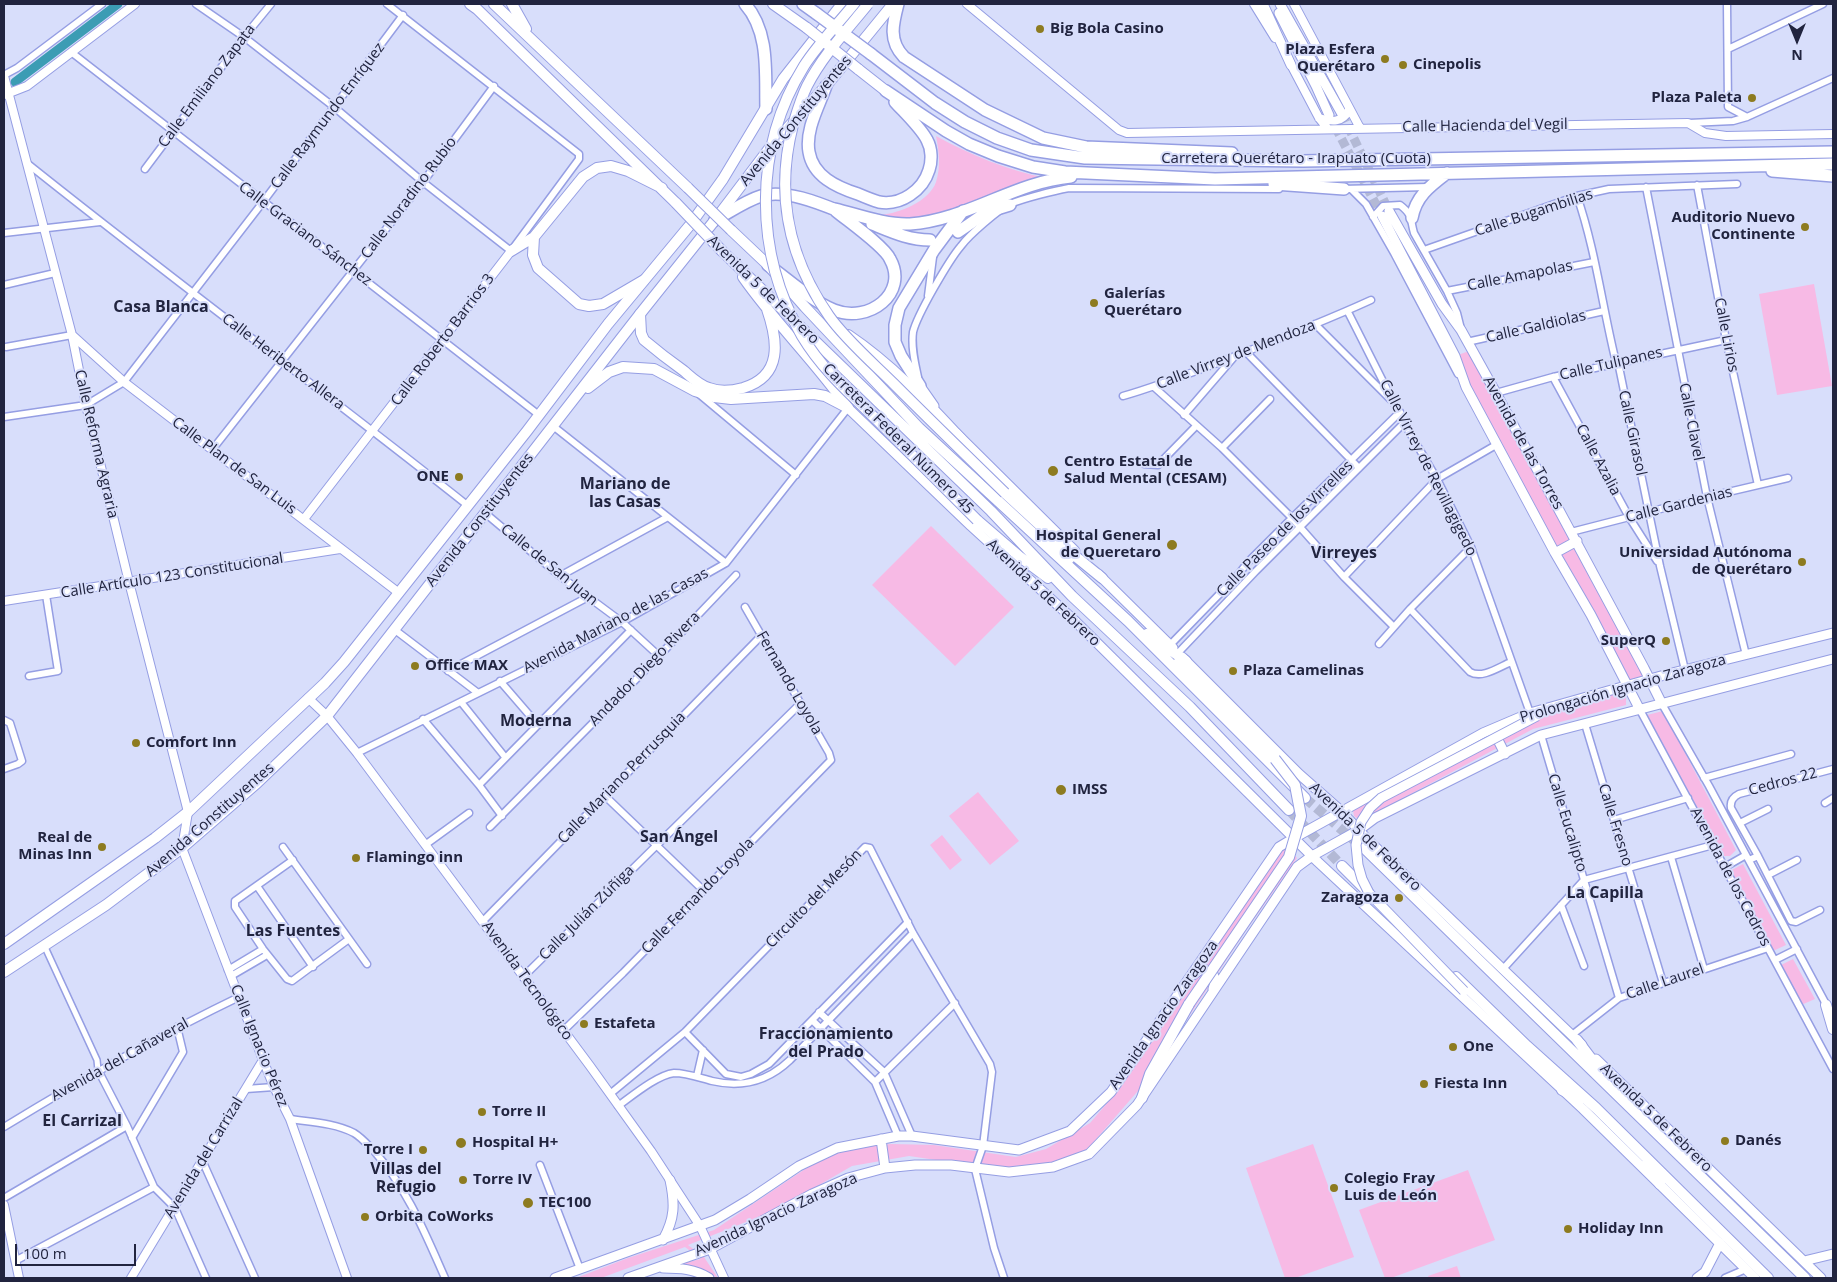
<!DOCTYPE html>
<html>
<head>
<meta charset="utf-8">
<style>
	body { margin:0 }
	#map { position:relative; width:1837px; height:1282px; overflow:hidden; background:#d8defb; font-family:"Open Sans",sans-serif }
	canvas { display:block }
	.frame { position:absolute; inset:0; border:5px solid #21243f; pointer-events:none }
	.north { position:absolute; left:1772px; top:15px; width:50px; height:50px; -webkit-text-stroke:4px #d8defb; paint-order:stroke; rotate:180deg; font-size:14px; font-weight:700; line-height:20px; text-align:center; color:#21243f }
	.north::after { content:''; display:block; margin:auto; width:18px; height:22px; background:#21243f; clip-path:polygon(50% 0,100% 100%,50% 72%,0 100%) }
	.scale { position:absolute; left:15px; top:1244px; width:121px; height:22px; box-sizing:border-box; border:2px solid #21243f; border-top:0; padding-left:6px; font-size:15px; line-height:18px; white-space:nowrap; color:#21243f; -webkit-text-stroke:4px #d8defb; paint-order:stroke }
</style>
</head>
<body>
<div id="map">
<canvas width="1837" height="1282"></canvas>
<div class="frame"></div>
<div class="north">N</div>
<div class="scale">100 m</div>
</div>
<script>
const ctx = document.querySelector('canvas').getContext('2d');
ctx.lineJoin = 'round';
function fill(path, color) {
  ctx.fillStyle = color;
  ctx.fill(path, 'evenodd');
}
function strokePath(path, color, width, dash) {
  ctx.strokeStyle = color;
  ctx.lineWidth = width;
  ctx.lineCap = dash ? 'butt' : 'round';
  ctx.setLineDash(dash || []);
  ctx.stroke(path);
}
function write(font, color, halo, rows, align = 'center') {
  ctx.font = font + ' "Open Sans",sans-serif';
  ctx.lineWidth = 4;
  ctx.setLineDash([]);
  ctx.textBaseline = 'middle';
  ctx.strokeStyle = halo;
  ctx.fillStyle = color;
  for (const [text, x, y, turn = 0] of rows) {
    ctx.save();
    ctx.translate(x, y);
    ctx.rotate((+turn || 0) * Math.PI / 180);
    ctx.textAlign = isNaN(turn) ? turn : align;
    if (halo) ctx.strokeText(text, 0, 0);
    ctx.fillText(text, 0, 0);
    ctx.restore();
  }
}
fill(new Path2D(`
	M936 136C971 155 1007 170 1046 178L923 218 907 219 881 215C899 213 929 202 936 182 941 167 939 151 936 136Z
	M1814 284 1832 386 1777 395 1759 294Z
	M1472 350 1649 679 1627 685 1555 553 1455 356Z
	M931 526 1014 607 955 666 872 585Z
	M1621 692 1626 695V705L1533 729 1360 821 1354 816 1353 810 1530 715Z
	M1663 711 1736 850 1730 856H1724L1647 715Z
	M978 792 1019 841 990 865 949 816Z
	M942 835 962 860 950 870 930 845Z
	M1286 846 1297 858 1245 932 1144 1084 1084 1153 1046 1168 1011 1171 909 1156 852 1166 776 1210 688 1245 704 1257 718 1278 701 1269 679 1264 701 1259 685 1247 601 1278H576L628 1258 714 1230 826 1155 853 1148 891 1144 934 1145 1016 1157 1046 1149 1090 1123 1121 1087 1237 917 1263 875Z
	M1743 864 1786 945 1773 951 1730 871Z
	M1793 959 1815 999 1801 1005 1781 965Z
	M1313 1144 1354 1257 1295 1278H1285L1246 1168Z
	M1468 1170 1495 1240 1391 1278H1385L1359 1210Z
	M1457 1266 1461 1278H1429L1428 1276Z`), '#f7bae5');
strokePath(new Path2D(`
	M15 82 118 4`), '#3c9cb4', 9);
strokePath(new Path2D(`
	M1342 114 1389 211
	M1329 115 1382 216`), '#b3b9d5', 9, [9, 4.5]);
strokePath(new Path2D(`
	M1305 798 1355 841
	M1289 810 1342 866`), '#b3b9d5', 10, [10, 5]);
const pedestrian = new Path2D(`
	M44 945 97 1060 98 1070`);
const minor = new Path2D(`
	M196 4 244 37 334 107 423 182 511 251 579 159V154L387 4
	M1727 4 1728 107 1747 117
	M1728 49 1823 4
	M71 52 539 415
	M4 75 17 68 102 4
	M1689 123 1733 121 1747 117 1833 78
	M28 164C173 280 322 390 467 505
	M145 169 244 37 271 4
	M1697 185 1726 340 1758 485
	M1646 187 1707 497 1746 655
	M1341 189 1429 187
	M1352 190 1366 204 1394 253 1458 374
	M1577 196C1595 248 1602 304 1615 358L1618 362 1660 566 1685 670
	M1373 217 1383 206 1400 205C1413 215 1410 219 1414 233L1447 291 1457 313 1461 329
	M4 233 100 222
	M1424 250 1577 196 1609 189 1737 184
	M4 285 55 273
	M1447 291 1594 262
	M928 296 933 257
	M1348 312 1404 423 1437 479 1471 547 1530 713
	M1315 324 1391 400
	M1467 342 1604 311
	M6 347 72 335
	M1246 352 1359 468
	M918 377C915 363 911 347 913 332 917 315 949 260 961 246 969 235 998 210 1010 204 1025 198 1053 191 1069 188L1279 189
	M1553 377 1629 517 1657 561
	M1154 387 1222 448 1292 518 1344 577 1394 627
	M1496 393 1553 377 1726 340
	M699 394 796 475
	M1123 396C1158 386 1191 373 1225 360 1274 341 1323 322 1371 300
	M1184 415 1234 357
	M4 417 86 405 124 382 263 202 403 15
	M553 426 726 563
	M1222 448 1270 399
	M212 450 423 182 494 86
	M1144 464 1158 465 1196 426
	M485 513 560 576 622 622 659 656
	M1571 532 1707 497 1788 478
	M560 576 666 518
	M1344 577 1437 479 1496 445
	M1410 609 1470 672C1482 679 1499 667 1511 662
	M395 630 478 693
	M1379 644 1410 609 1471 547
	M1170 645 1238 575 1248 562 1292 518 1400 412
	M1178 653 1256 571 1404 423
	M448 671 588 597
	M29 676 58 671 46 595
	M500 681 538 725
	M461 702 505 757
	M1662 704 1709 786 1827 1006
	M1640 710 1833 1069
	M423 719 479 785 502 816
	M4 720 10 723 22 761 18 764 4 769
	M1585 724 1663 983
	M1541 735 1619 998
	M357 753 622 622 726 563 848 408
	M1704 778 1791 754
	M479 785 631 630
	M604 795 703 890
	M1825 803 1833 798
	M1614 820 1688 798
	M1740 823 1768 809
	M490 827 659 656 736 575
	M425 845 469 813
	M283 847 367 964
	M1758 856 1731 808C1730 802 1733 797 1739 794L1833 769
	M1671 857 1704 969
	M293 860 235 901V907L263 949 287 979 292 981 349 939
	M1749 860 1758 856 1791 921 1796 922 1820 910
	M1725 867 1746 855
	M1768 875 1797 860
	M257 886 313 967
	M1561 905 1584 966
	M483 921 761 636
	M1775 960 1797 949
	M1503 969 1584 880 1713 845
	M228 970 263 949
	M231 976 267 955
	M523 977 801 703
	M819 1012 884 1072 912 1136
	M812 1020 875 1082 898 1136
	M563 1031 623 973 831 760 829 753 745 607
	M685 1032 726 1074 741 1077 751 1074 769 1064 908 922
	M1572 1035 1619 998 1768 948
	M98 1070 127 1126 154 1187 175 1208 206 1278
	M697 1076 703 1050
	M875 1082 955 1003
	M246 1089 274 1087
	M610 1094 685 1032 865 847 870 848 913 933 990 1064 992 1072 983 1146 975 1169 994 1248 1004 1278
	M618 1106C632 1096 657 1075 674 1073 687 1073 700 1078 712 1081 742 1088 767 1082 790 1060L913 933
	M290 1119C310 1122 335 1123 354 1133 361 1137 368 1145 374 1151 407 1188 425 1233 445 1278
	M4 1127C81 1080 158 1036 239 997
	M132 1138 183 1052 177 1027
	M202 1160 255 1278
	M540 1165 580 1269
	M4 1198 127 1126
	M15 1261 154 1187
	M1725 1278 1746 1269`);
const tertiary = new Path2D(`
	M967 4 1119 130 1127 133 1688 123 1705 133 1726 136 1833 134
	M1254 4 1275 38
	M1294 4 1360 128
	M1289 61 1319 118 1328 129
	M4 76 72 335 86 405 129 582 188 812 182 848 263 1060 274 1087 290 1119 347 1278
	M4 95 27 86 135 4
	M1319 118C1332 122 1342 123 1349 110
	M72 335 124 382 399 593
	M304 519 511 251
	M4 601 340 549
	M308 698 327 716 357 753 590 1066 651 1151 700 1226 724 1278
	M4 1205 19 1278
	M131 1278 263 1060`);
const secondary = new Path2D(`
	M1263 4 1291 65
	M1280 4 1342 114
	M1279 13 1316 86 1329 115
	M1389 211 1442 304 1461 330 1496 393 1644 668 1662 704
	M1382 216 1455 356 1466 387 1555 553 1591 615 1640 710
	M920 386 934 406
	M848 408 971 526 1074 620 1318 862 1583 1109 1755 1278
	M956 433 1075 551
	M1555 553 1577 541
	M1098 574 1173 648
	M1182 657 1299 774 1341 811 1368 840 1582 1045
	M1494 732 1505 754
	M1193 975 1201 969C1214 970 1217 977 1213 989
	M1596 1059 1821 1278
	M881 1139 885 1168
	M663 1240C675 1218 675 1204 670 1180
	M1804 1261 1833 1254
	M663 1268C680 1268 695 1269 709 1278
	M555 1278 715 1220 750 1199 799 1166 837 1148 898 1136H912L1019 1150 1070 1131 1111 1092 1279 847 1294 838 1483 733 1530 713 1668 674 1833 633
	M628 1278 710 1249 812 1194 848 1178 885 1168 915 1165H951L1009 1172 1053 1167 1089 1154 1137 1105 1297 867 1312 856 1359 830 1375 818 1541 735 1833 659
	M1697 1278 1705 1272 1720 1243`);
const primary = new Path2D(`
	M588 388 609 372 623 367 654 369 695 391 714 397 731 399 814 394 825 396 848 408
	M4 944 155 838 188 812 325 683 344 662 527 431 608 324 690 225 723 179 783 79 842 4
	M4 972 106 905 182 848 257 783 327 716 640 314 715 220 771 146 826 86 893 4`);
const trunk = new Path2D(`
	M470 4 477 9 676 203
	M494 4 688 188
	M512 4 526 29
	M773 4 807 28
	M858 69 886 91
	M731 230 768 265 805 307 919 428 1128 621 1305 798
	M511 251 534 237
	M722 251 991 511 1072 596 1190 707 1289 810
	M743 277C775 323 816 362 848 408
	M644 280 603 304 589 306 579 304 538 268 533 255 534 237 583 177 597 168 611 166 628 171 662 188
	M640 314 641 333 644 340C657 351 670 361 684 371 691 377 699 385 709 388 719 392 732 391 743 388 783 376 778 341 767 309
	M848 335C891 364 926 401 961 439
	M1005 493 1043 528 1069 559
	M977 520 1020 557 1048 578
	M1064 547 1102 578
	M1147 634 1186 661
	M1178 663 1275 759
	M1364 848 1805 1278
	M1342 866 1368 892
	M1456 977 1527 1046 1596 1108 1768 1278
	M1826 1005 1833 1029
	M1577 1040 1599 1069
	M1562 1090 1580 1099
	M1142 1098 1150 1074 1189 1004
	M1683 1152 1707 1168
	M1647 1163 1660 1184`);
const motorway = new Path2D(`
	M745 4C770 32 765 74 766 109
	M803 4 817 14
	M898 4C893 23 888 41 904 57L985 110 1043 138 1086 147 1232 153
	M871 54 935 103 965 122 997 138 1031 150 1085 158 1303 161 1833 152
	M826 86C819 106 805 130 809 152 813 176 836 187 858 194 865 197 872 200 879 202 901 206 923 190 929 170 932 161 932 149 927 140 921 128 905 113 895 102
	M886 91 946 131 969 144 998 156 1033 167 1065 172 1215 179 1833 164
	M1772 171 1833 176
	M1274 184 1344 189
	M835 209C859 215 885 225 910 224 967 220 1014 182 1071 177
	M1412 218C1416 196 1430 186 1447 173
	M715 220C730 212 745 201 761 196 785 189 819 203 841 212
	M872 224C892 232 909 240 930 240
	M958 232 987 212 1010 205
	M768 265C789 280 810 300 834 310 869 324 909 293 890 259 884 246 848 221 836 211
	M920 386 901 356 895 342V325L899 308 934 250 963 211`);
strokePath(pedestrian, '#959ee3', 8);
strokePath(minor, '#959ee3', 9);
strokePath(tertiary, '#959ee3', 10);
strokePath(secondary, '#959ee3', 11);
strokePath(primary, '#959ee3', 12);
strokePath(trunk, '#959ee3', 12);
strokePath(motorway, '#959ee3', 14);
strokePath(pedestrian, '#fff', 5);
strokePath(minor, '#fff', 6);
strokePath(tertiary, '#fff', 8);
strokePath(secondary, '#fff', 9);
strokePath(primary, '#fff', 10);
strokePath(trunk, '#fff', 10);
strokePath(motorway, '#fff', 11);
const secondaryBridge = new Path2D(`
	M1464 991 1369 893 1362 879 1358 865 1356 845 1361 822 1370 808 1381 798 1537 716`);
const trunkBridge = new Path2D(`
	M854 4C838 24 818 44 804 66 753 148 754 253 802 336 821 368 849 393 875 418 909 452 943 486 977 520
	M868 4C847 30 823 55 807 86 801 98 797 112 793 125 775 194 788 257 829 316 845 339 874 364 894 384 931 421 968 457 1005 493
	M807 28 858 69
	M688 188 731 230
	M676 203 722 251
	M1189 1004 1289 857 1301 816 1295 785 1275 759`);
const motorwayBridge = new Path2D(`
	M817 14 871 54`);
strokePath(secondaryBridge, '#959ee3', 11, []);
strokePath(trunkBridge, '#959ee3', 12, []);
strokePath(motorwayBridge, '#959ee3', 14, []);
strokePath(secondaryBridge, '#fff', 9);
strokePath(trunkBridge, '#fff', 10);
strokePath(motorwayBridge, '#fff', 11);
for (const [x, y, r, color] of [
	[1040,29,5,"#8d7b20"],
	[1385,59,5,"#8d7b20"],
	[1403,65,5,"#8d7b20"],
	[1752,98,5,"#8d7b20"],
	[1805,227,5,"#8d7b20"],
	[1094,303,5,"#8d7b20"],
	[1053,471,6,"#8d7b20"],
	[459,477,5,"#8d7b20"],
	[1172,545,6,"#8d7b20"],
	[1802,562,5,"#8d7b20"],
	[1666,641,5,"#8d7b20"],
	[415,666,5,"#8d7b20"],
	[1233,671,5,"#8d7b20"],
	[136,743,5,"#8d7b20"],
	[1061,790,6,"#8d7b20"],
	[102,847,5,"#8d7b20"],
	[356,858,5,"#8d7b20"],
	[1399,898,5,"#8d7b20"],
	[584,1024,5,"#8d7b20"],
	[1453,1047,5,"#8d7b20"],
	[1424,1084,5,"#8d7b20"],
	[482,1112,5,"#8d7b20"],
	[1725,1141,5,"#8d7b20"],
	[461,1143,6,"#8d7b20"],
	[423,1150,5,"#8d7b20"],
	[463,1180,5,"#8d7b20"],
	[1334,1188,5,"#8d7b20"],
	[528,1203,6,"#8d7b20"],
	[365,1217,5,"#8d7b20"],
	[1568,1229,5,"#8d7b20"]
]) {
  const dot = new Path2D();
  dot.arc(x, y, r, 0, 2 * Math.PI);
  ctx.fillStyle = color;
  ctx.fill(dot);
  strokePath(dot, '#d8defb', 2);
}
write('bold 15px', '#21243f', '#d8defb', [
	["Big Bola Casino",1050,29],
	["Plaza Esfera",1375,50,"right"],
	["Querétaro",1375,67,"right"],
	["Cinepolis",1413,65],
	["Plaza Paleta",1742,98,"right"],
	["Auditorio Nuevo",1795,218,"right"],
	["Continente",1795,235,"right"],
	["Galerías",1104,294],
	["Querétaro",1104,311],
	["Centro Estatal de",1064,462],
	["Salud Mental (CESAM)",1064,479],
	["ONE",449,477,"right"],
	["Hospital General",1161,536,"right"],
	["de Queretaro",1161,553,"right"],
	["Universidad Autónoma",1792,553,"right"],
	["de Querétaro",1792,570,"right"],
	["SuperQ",1656,641,"right"],
	["Office MAX",425,666],
	["Plaza Camelinas",1243,671],
	["Comfort Inn",146,743],
	["IMSS",1072,790],
	["Real de",92,838,"right"],
	["Minas Inn",92,855,"right"],
	["Flamingo inn",366,858],
	["Zaragoza",1389,898,"right"],
	["Estafeta",594,1024],
	["One",1463,1047],
	["Fiesta Inn",1434,1084],
	["Torre II",492,1112],
	["Danés",1735,1141],
	["Hospital H+",472,1143],
	["Torre I",413,1150,"right"],
	["Colegio Fray",1344,1179],
	["Luis de León",1344,1196],
	["Torre IV",473,1180],
	["TEC100",539,1203],
	["Orbita CoWorks",375,1217],
	["Holiday Inn",1578,1229]
], 'left');
write('15px', '#21243f', '#d8defb', [
	["Calle Emiliano Zapata",207,86,-53],
	["Calle Raymundo Enríquez",328,116,-53],
	["Avenida Constituyentes",796,121,-50],
	["Calle Hacienda del Vegil",1485,126,-1],
	["Carretera Querétaro - Irapuato (Cuota)",1296,159],
	["Calle Noradino Rubio",409,198,-53],
	["Calle Bugambilias",1534,213,-18],
	["Calle Graciano Sánchez",305,234,37],
	["Calle Amapolas",1520,276,-11],
	["Avenida 5 de Febrero",763,290,44],
	["Calle Galdiolas",1536,327,-13],
	["Calle Lirios",1726,335,79],
	["Calle Roberto Barrios 3",443,340,-53],
	["Calle Virrey de Mendoza",1236,355,-21],
	["Calle Heriberto Allera",283,362,37],
	["Calle Tulipanes",1611,364,-13],
	["Calle Clavel",1691,422,79],
	["Calle Girasol",1632,433,78],
	["Carretera Federal Número 45",898,439,45],
	["Avenida de las Torres",1523,443,61],
	["Calle Reforma Agraria",96,444,77],
	["Calle Azalia",1598,460,62],
	["Calle Plan de San Luis",234,466,37],
	["Calle Virrey de Revillagigedo",1428,468,63],
	["Calle Gardenias",1679,505,-14],
	["Avenida Constituyentes",480,520,-52],
	["Calle Paseo de los Virrelles",1285,529,-45],
	["Calle de San Juan",549,565,39],
	["Calle Artículo 123 Constitucional",172,576,-9],
	["Avenida 5 de Febrero",1043,593,43],
	["Avenida Mariano de las Casas",616,621,-28],
	["Andador Diego Rivera",645,669,-46],
	["Fernando Loyola",789,683,60],
	["Prolongación Ignacio Zaragoza",1623,689,-16],
	["Calle Mariano Perrusquia",622,778,-46],
	["Cedros 22",1783,782,-15],
	["Avenida Constituyentes",210,820,-41],
	["Calle Eucalipto",1567,823,73],
	["Calle Fresno",1615,825,73],
	["Avenida 5 de Febrero",1365,837,44],
	["Avenida de los Cedros",1730,877,62],
	["Calle Fernando Loyola",698,896,-46],
	["Circuito del Mesón",814,899,-46],
	["Calle Julián Zúñiga",587,913,-45],
	["Avenida Tecnológico",527,981,54],
	["Calle Laurel",1665,982,-19],
	["Avenida Ignacio Zaragoza",1164,1015,-55],
	["Calle Ignacio Pérez",259,1046,68],
	["Avenida del Cañaveral",120,1060,-29],
	["Avenida 5 de Febrero",1656,1118,44],
	["Avenida del Carrizal",204,1158,-59],
	["Avenida Ignacio Zaragoza",776,1215,-25]
]);
write('bold 16px', '#21243f', '#d8defb', [
	["Casa Blanca",161,307],
	["Mariano de",625,484],
	["las Casas",625,502],
	["Virreyes",1344,553],
	["Moderna",536,721],
	["San Ángel",679,837],
	["La Capilla",1605,893],
	["Las Fuentes",293,931],
	["Fraccionamiento",826,1034],
	["del Prado",826,1052],
	["El Carrizal",82,1121],
	["Villas del",406,1169],
	["Refugio",406,1187]
]);
</script>
</body>
</html>
